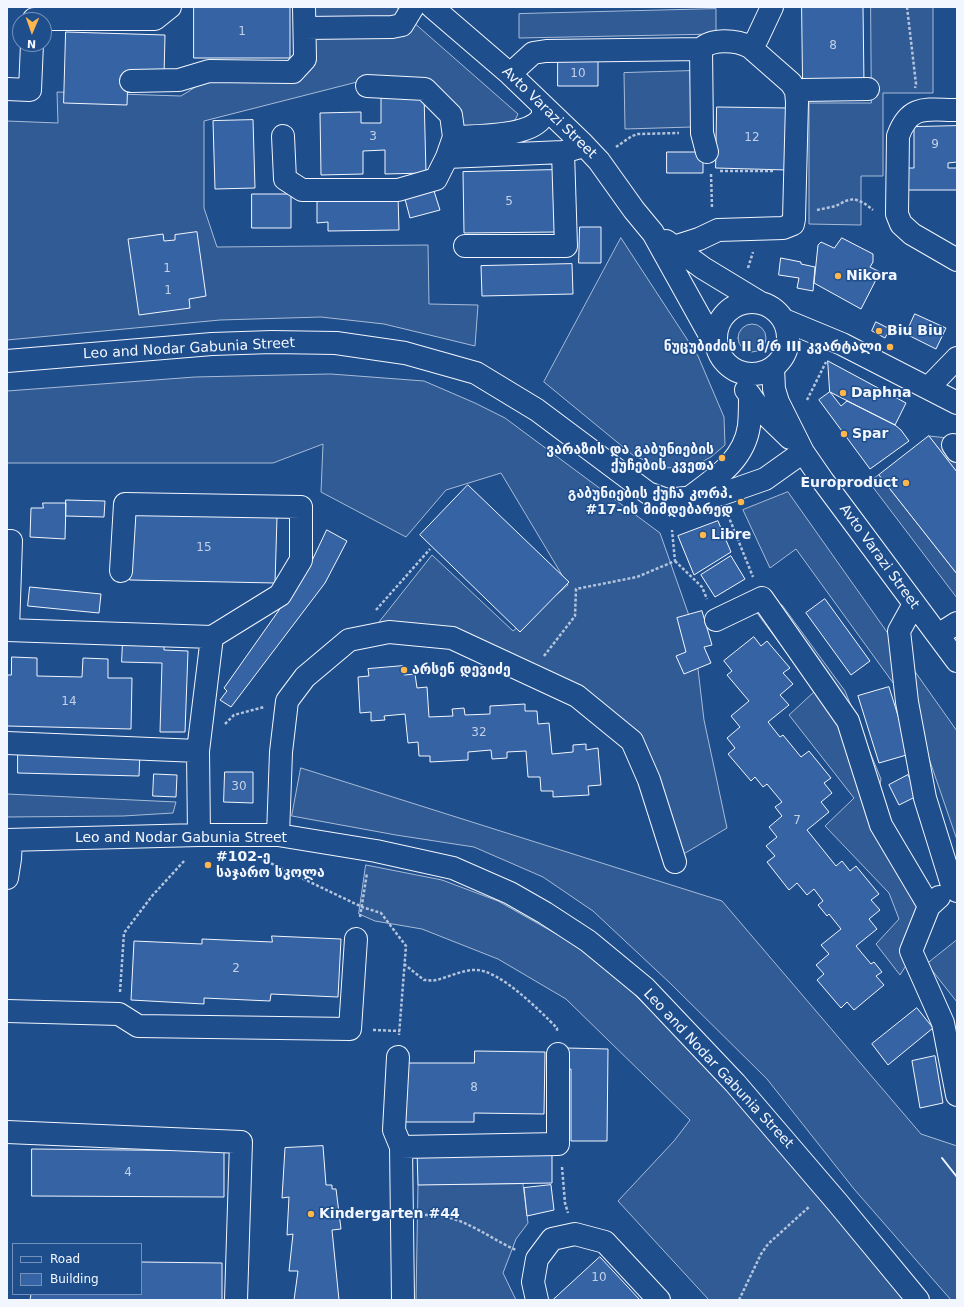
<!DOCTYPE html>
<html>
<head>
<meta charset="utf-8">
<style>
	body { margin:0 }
	#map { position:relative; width:964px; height:1307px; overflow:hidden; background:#1f4e8c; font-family:"DejaVu Sans",sans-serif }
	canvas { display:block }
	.frame { position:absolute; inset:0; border:8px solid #f2f6ff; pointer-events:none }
	.legend { position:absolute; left:12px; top:1243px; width:130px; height:52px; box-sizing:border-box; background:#1f4e8c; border:1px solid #7391ba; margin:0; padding:5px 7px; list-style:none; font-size:12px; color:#f2f6ff }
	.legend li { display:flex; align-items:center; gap:8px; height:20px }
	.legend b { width:20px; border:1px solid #7391ba }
	.north { position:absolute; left:12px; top:12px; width:40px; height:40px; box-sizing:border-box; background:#1f4e8c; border:1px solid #7391ba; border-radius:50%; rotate:182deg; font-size:11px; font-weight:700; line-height:16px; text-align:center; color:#f2f6ff }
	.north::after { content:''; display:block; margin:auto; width:14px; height:18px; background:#ffb74d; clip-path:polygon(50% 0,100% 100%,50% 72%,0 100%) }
</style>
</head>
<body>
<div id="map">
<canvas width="964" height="1307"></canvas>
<div class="frame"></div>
<ul class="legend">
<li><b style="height:5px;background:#1f4e8c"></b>Road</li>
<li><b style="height:11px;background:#3563a3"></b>Building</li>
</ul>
<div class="north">N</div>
</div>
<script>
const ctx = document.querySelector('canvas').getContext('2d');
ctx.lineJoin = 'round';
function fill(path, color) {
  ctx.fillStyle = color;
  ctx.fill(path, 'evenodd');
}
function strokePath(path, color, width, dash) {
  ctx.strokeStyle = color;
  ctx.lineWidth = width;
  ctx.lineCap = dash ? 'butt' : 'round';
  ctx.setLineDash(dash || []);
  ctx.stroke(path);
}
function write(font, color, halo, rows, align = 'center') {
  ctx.font = font + ' "DejaVu Sans","Noto Sans Georgian",sans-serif';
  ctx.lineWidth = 3;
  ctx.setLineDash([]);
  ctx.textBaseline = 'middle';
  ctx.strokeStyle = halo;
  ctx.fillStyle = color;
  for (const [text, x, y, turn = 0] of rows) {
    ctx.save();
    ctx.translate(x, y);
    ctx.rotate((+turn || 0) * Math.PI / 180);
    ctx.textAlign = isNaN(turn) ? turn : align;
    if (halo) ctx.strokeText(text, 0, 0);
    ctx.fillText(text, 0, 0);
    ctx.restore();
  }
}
const built = new Path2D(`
	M311 7H396L518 114 514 122 472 132 463 125 430 83 361 81 204 121V208L217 247 428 245 429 304 478 305 475 346 384 324 321 317 220 320 7 340V121L58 123 57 92 181 96 210 78 297 80Z
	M871 7H933V93H883V176H861V225L809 224V103H871Z
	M716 9V34L519 38V14Z
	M690 71 692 127 625 129 624 73Z
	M621 238 698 356 724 417 725 445 711 457 694 466 665 468 634 456 544 382Z
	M738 338a14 14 0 1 1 28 0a14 14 0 1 1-28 0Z
	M331 374 424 381 475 403 505 418 660 533 693 627 704 720 727 828 682 855 654 777 590 693 401 623 379 622 432 555 513 631 568 585 501 473 446 490 406 537 321 492 323 444 273 463H7V391L195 377Z
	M929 436 957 439V472Z
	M879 475 957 574V598L869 482Z
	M788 492 957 731V840L912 709 796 549 770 568 743 510Z
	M782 605 845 691 881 779 871 831 930 886 909 943 907 964 900 975 876 944 899 919 889 893 825 826 854 798 789 715 815 691 757 613Z
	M301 768 722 901 921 1134 957 1146V1300H951L854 1189 767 1079 671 984 593 911 543 877 474 847 396 835 292 816Z
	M7 794 176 802 173 813 123 816 7 817Z
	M366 865 442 880 498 901 576 945 632 992 728 1088 911 1300H709L618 1201 674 1141 690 1120 566 999 498 959 422 929 375 921 359 914Z
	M957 940V1002L927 964Z
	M523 1184 528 1223 516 1239 503 1273 516 1300H416L418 1185Z`);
fill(built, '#305b95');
strokePath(built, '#a8bbd7', 1);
const building = new Path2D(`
	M194 7H290V58H194Z
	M802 7H863L864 84 803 85Z
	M66 32 165 35 164 76 128 75 127 105 64 103Z
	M558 61H598V86H558Z
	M424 94 426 173 385 174V150L363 151V174L321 175 320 113 361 112V123H381V95Z
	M717 107 789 108 787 170 716 168Z
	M253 120 255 188 215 189 213 121Z
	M957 126V162L948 163V168H957V190H906V168H914V127Z
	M667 152H703V173H667Z
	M555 170 556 232 464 233 463 172Z
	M434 191 440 210 410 218 405 199Z
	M252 194H291V228H252Z
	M398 196 399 230 328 231V222L317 223V198Z
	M580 227H601V263H579Z
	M197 232 206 296 189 299 190 308 139 315 128 239 163 234 164 241 175 240V235Z
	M842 238 873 254V262L870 267 880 272 861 309 814 283 818 245 821 242 834 248Z
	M781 258 801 262V264L815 267 813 291 797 288 799 278 779 275Z
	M572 264 573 294 482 296 481 266Z
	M915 314 946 328 936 349 906 334Z
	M876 322 890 329 885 338 872 331Z
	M828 361 906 403 895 425 830 392Z
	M830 392 841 406 847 401 895 425 901 430 909 441 870 469 819 400Z
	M929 436 957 472V574L879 475Z
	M468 485 569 582 520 632 420 535Z
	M66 500 105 501 104 517 66 516Z
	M43 503H66L65 539 30 537 31 508H43Z
	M132 514 277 517 275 583 130 580Z
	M718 521 731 552 694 575 678 536Z
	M327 530 347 541 325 583 231 707 220 700 227 691 224 688 308 569Z
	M731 556 745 579 715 597 701 575Z
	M30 587 101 594 99 613 28 606Z
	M825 599 870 661 851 675 806 613Z
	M702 611 712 645 704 647 711 663 684 674 676 656 686 652 677 618Z
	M754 637 761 646 767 641 790 668 783 673 793 684 780 695 789 705 768 722 780 737 783 735 801 757 809 751 831 778 824 783 832 793 821 802 829 812 807 830 836 866 842 861 850 871 856 866 879 894 871 900 880 910 869 919 877 929 856 946 871 964 874 962 882 972 876 976 884 985 854 1010 847 1002 841 1008 817 980 824 974 816 965 829 954 821 945 841 929 829 914 827 916 818 905 823 901 814 889 807 895 797 883 789 890 767 862 775 856 766 846 777 837 769 827 782 816 775 807 782 802 767 784 763 787 755 777 751 781 728 754 735 748 727 738 740 727 731 716 749 701 727 675 732 671 724 661Z
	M123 640 164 641V650L188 651 185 732H160L162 663 122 662Z
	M12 657 37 658V676L82 677 83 658 108 659V678H132L131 729 7 726V675H11Z
	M403 666 404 675 415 674 417 688 427 687 429 717 453 716 452 709 464 708 465 715 490 714V706L525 704V711H537L538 724 549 723 552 754 573 752V745L586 744V750L598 748 601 785 588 786 589 795 553 797V791H541L540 777H528L526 751 507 752V758L492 759 491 750 468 752V760L430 762V756H419L418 742 408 743 405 714 384 716 385 720 371 721V712L360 713 358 677 369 676 368 669Z
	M889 687 910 754 879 763 858 696Z
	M18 749 140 753 139 776 18 773Z
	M225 772H253V803L224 802Z
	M154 774 177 775 176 797 153 796Z
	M908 775 919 795 899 805 889 785Z
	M272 936 341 939 338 997 271 994 270 1001 204 998V1004L131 1000 134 941 202 944V939L272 942Z
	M917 1008 933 1028 888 1065 872 1044Z
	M567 1048 608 1049 607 1141H571V1069H567Z
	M475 1051 545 1052 544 1114 474 1113V1122H404L405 1063H474Z
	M935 1056 943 1103 920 1108 912 1061Z
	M323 1146 326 1185H332V1189H336L341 1229 332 1230 339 1300H294L298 1271H289L293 1234 287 1235 289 1197 282 1198 285 1148Z
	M32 1149 224 1151V1197L32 1196Z
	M552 1150V1183L418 1185 417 1151Z
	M551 1185 554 1210 527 1216 524 1188Z
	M600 1257 640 1300H553Z
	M141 1262 222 1263V1300H30L31 1294H141Z`);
fill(building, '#3563a3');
strokePath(building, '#f2f6ff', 1);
const minor = new Path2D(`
	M432 7 510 74 583 144 599 161 634 210 653 233 717 348
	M34 19H155L170 7
	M305 28 392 27 402 25 413 7
	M750 47 757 39 772 7
	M510 74 533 53 546 51 701 49
	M131 81 179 80 209 71 293 72 305 59 304 7
	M7 89 30 90 32 44
	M796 92 803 90 868 89
	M957 110C928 110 910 103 898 136L897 214 901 224 912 234 957 260
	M283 136 285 179 302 190H398L436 179 447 157 454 137 451 115 425 89 367 86
	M454 137C476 136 527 137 541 119 543 116 543 111 543 107
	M447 157 563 152 577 148
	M666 241 703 268 759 302
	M465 246H566L563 152
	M674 247 699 239 718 230 783 228 793 224 794 219 797 102 796 91 791 83 750 47C737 40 712 38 701 49L702 133 707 152
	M716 338a36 36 0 1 1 72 0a36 36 0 1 1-72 0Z
	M784 320 842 344 957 403
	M7 361 212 344 272 342 336 343 405 353 476 373 537 410 648 493 667 500 722 494 765 479 803 452
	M773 368 774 389 778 402 803 452 823 481 957 661
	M928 388 957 358
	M746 390 760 409 790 438
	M953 445 957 451
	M689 498C714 479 744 461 749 426 750 416 750 405 750 395
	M7 541H11L8 630
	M121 571 125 504 301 507V560L280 595 212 637 198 751 199 835
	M914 604 899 631 907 702 925 798 952 885 957 891
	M716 620 762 598 848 721 881 825 929 906
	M7 630 212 637
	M938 635 957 623
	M7 743 198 751
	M278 835 281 752 287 701 305 677 349 640 389 632 452 638 577 696 632 741 649 780 675 862
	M7 840 199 835H278L376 851 453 868 510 893 545 913 588 941 645 988 735 1083 837 1202 918 1300
	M7 878 10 859 11 840
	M939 897 929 906 911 951 943 1023 957 1095
	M7 1011 119 1014 138 1026 350 1029 356 939
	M398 1057 394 1130 401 1147 403 1300
	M7 1132 241 1142 236 1300
	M401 1147 558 1144V1054
	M537 1300 533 1282 537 1259 552 1239 575 1234 605 1242 659 1300`);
strokePath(minor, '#f2f6ff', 24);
strokePath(new Path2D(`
	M907 7 916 84 915 88
	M616 147 632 136 638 134 679 133
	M720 171H773
	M711 174 712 207
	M817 210 836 206 845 201 854 199 864 203 873 210
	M748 268 753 252
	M807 400 826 362
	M728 515 753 577
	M675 561 702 587 707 599
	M376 610 430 549
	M544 656 575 616 576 589 637 577 675 561 672 530
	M225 724 234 715 264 707
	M262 859 362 907 381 913 406 946 399 1035
	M360 917 367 873
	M404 964 424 980C428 980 432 981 436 980 449 977 462 970 475 970 499 969 540 1011 557 1028V1032
	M120 992 124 933 152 896 185 860
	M373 1030 400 1031
	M562 1167 565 1203 568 1213
	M425 1215C430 1215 436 1215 441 1216 468 1220 491 1239 516 1250
	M739 1300 761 1254 768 1244 810 1206`), '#b3c4dc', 2.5, [3, 2]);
strokePath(minor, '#1f4e8c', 22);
strokePath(new Path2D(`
	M942 1158 957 1177`), '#f2f6ff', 2);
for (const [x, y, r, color] of [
	[838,276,4,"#ffb74d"],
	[879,331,4,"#ffb74d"],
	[890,347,4,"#ffb74d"],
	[843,393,4,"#ffb74d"],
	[844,434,4,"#ffb74d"],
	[722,458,4,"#ffb74d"],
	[906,483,4,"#ffb74d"],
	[741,502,4,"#ffb74d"],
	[703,535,4,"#ffb74d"],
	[404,670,4,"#ffb74d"],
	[208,865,4,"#ffb74d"],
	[311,1214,4,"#ffb74d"]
]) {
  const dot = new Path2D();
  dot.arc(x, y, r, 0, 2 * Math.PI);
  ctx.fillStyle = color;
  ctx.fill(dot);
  strokePath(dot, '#1f4e8c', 1.5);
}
write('12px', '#c3d1e8', null, [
	["1",242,32],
	["8",833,46],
	["10",578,74],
	["3",373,137],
	["12",752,138],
	["9",935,145],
	["5",509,202],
	["1",167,269],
	["1",168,291],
	["15",204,548],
	["14",69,702],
	["32",479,733],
	["30",239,787],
	["7",797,821],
	["2",236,969],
	["8",474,1088],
	["4",128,1173],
	["10",599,1278]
]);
write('14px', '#f2f6ff', '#1f4e8c', [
	["Avto Varazi Street",549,113,44],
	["Leo and Nodar Gabunia Street",189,349,-3],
	["Avto Varazi Street",879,557,54],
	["Leo and Nodar Gabunia Street",181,838],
	["Leo and Nodar Gabunia Street",718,1069,47]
]);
write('bold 14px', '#f2f6ff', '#1f4e8c', [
	["Nikora",846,276],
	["Biu Biu",887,331],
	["ნუცუბიძის II მ/რ III კვარტალი",882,347,"right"],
	["Daphna",851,393],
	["Spar",852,434],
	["ვარაზის და გაბუნიების",714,450,"right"],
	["ქუჩების კვეთა",714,466,"right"],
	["Europroduct",898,483,"right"],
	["გაბუნიების ქუჩა კორპ.",733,494,"right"],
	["#17-ის მიმდებარედ",733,510,"right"],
	["Libre",711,535],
	["არსენ დევიძე",412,670],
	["#102-ე",216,857],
	["საჯარო სკოლა",216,873],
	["Kindergarten #44",319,1214]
], 'left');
</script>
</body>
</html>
